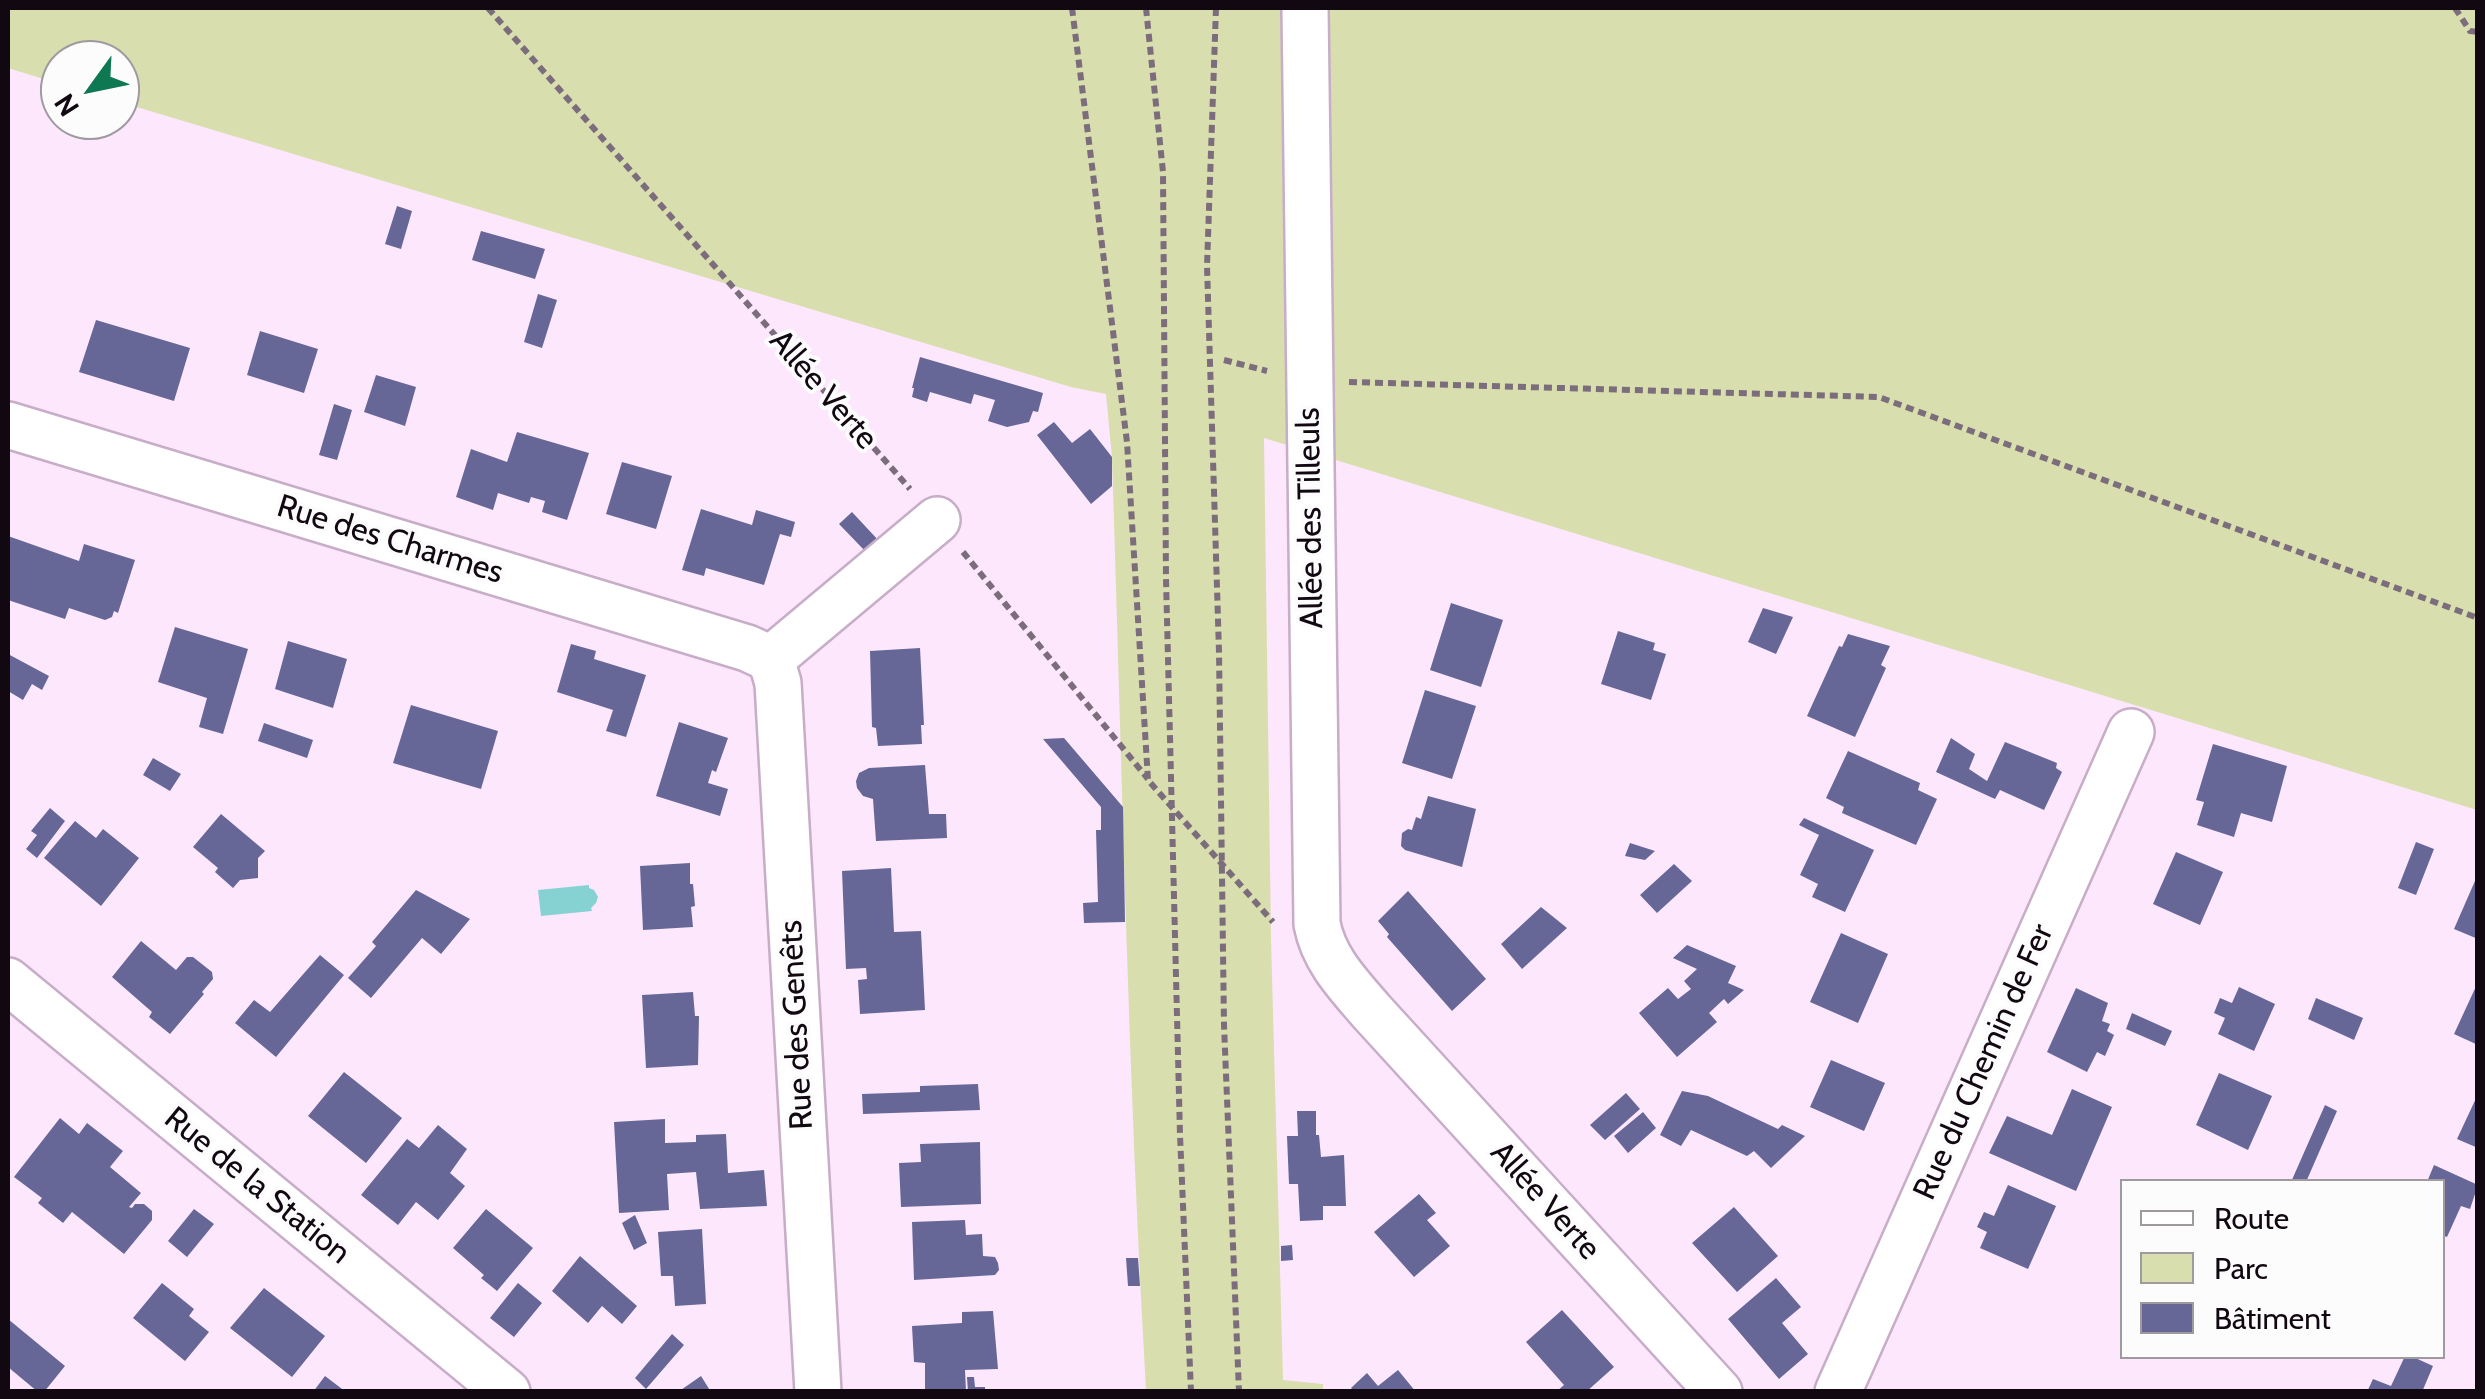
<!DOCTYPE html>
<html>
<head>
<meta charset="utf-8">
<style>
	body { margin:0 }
	#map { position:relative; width:2485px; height:1399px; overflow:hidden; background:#fde7fd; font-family:Cabin,sans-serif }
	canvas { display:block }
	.frame { position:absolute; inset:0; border:10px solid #110811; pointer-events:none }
	.legend { position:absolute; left:2120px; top:1179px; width:325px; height:180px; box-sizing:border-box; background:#fcfcfc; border:2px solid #9e9a9e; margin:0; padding:12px 18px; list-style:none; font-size:30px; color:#110811 }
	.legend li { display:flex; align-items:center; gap:20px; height:50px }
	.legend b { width:50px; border:2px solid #9e9a9e }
	.north { position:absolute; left:40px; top:40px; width:100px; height:100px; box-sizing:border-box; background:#fcfcfc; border:2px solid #9e9a9e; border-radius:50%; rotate:237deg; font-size:28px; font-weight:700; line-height:40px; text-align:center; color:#110811 }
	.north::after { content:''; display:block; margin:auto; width:35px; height:45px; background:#0e7852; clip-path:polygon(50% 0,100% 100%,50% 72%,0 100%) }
</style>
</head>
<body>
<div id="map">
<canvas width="2485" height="1399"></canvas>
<div class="frame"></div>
<ul class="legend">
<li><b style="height:12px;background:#fff"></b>Route</li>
<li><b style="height:28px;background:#d9deae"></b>Parc</li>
<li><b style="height:28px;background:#666797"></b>Bâtiment</li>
</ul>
<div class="north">N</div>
</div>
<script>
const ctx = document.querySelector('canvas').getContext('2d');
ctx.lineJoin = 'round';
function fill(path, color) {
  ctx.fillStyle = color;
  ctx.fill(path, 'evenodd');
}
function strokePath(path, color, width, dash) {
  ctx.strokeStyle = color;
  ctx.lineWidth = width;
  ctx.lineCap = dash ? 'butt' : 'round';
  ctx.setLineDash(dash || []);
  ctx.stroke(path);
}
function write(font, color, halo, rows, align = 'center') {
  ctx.font = font + ' Cabin,sans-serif';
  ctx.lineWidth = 8;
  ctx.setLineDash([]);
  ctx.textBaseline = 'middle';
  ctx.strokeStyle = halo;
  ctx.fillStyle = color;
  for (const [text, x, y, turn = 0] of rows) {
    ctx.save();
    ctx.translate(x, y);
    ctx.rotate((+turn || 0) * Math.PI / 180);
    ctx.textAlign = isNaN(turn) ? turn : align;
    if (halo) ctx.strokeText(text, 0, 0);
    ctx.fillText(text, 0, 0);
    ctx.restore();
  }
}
fill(new Path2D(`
	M8 8H2477V810L1264 438 1271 939 1283 1380 1323 1384V1391H1146C1128 1080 1122 768 1112 457L1106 394 1071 387 120 102V60H60V84L8 68Z`), '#d9deae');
fill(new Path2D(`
	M589 885V888L594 890 598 897 596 903 591 908 592 911 541 916 538 890Z`), '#86d2d3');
fill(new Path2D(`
	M397 206 412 211 401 249 385 244Z
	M481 231 545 249 535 279 472 260Z
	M538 294 557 300 542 348 524 342Z
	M96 320 190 348 174 401 79 372Z
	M260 331 318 349 304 393 247 375Z
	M920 357 1043 393 1038 412 1033 411 1029 422 1007 427 988 421 995 400 974 394 971 404 930 392 927 402 912 397 914 388H912Z
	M376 375 416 387 405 426 364 412Z
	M334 404 352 410 337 460 319 455Z
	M1054 422 1072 443 1090 429 1112 457V486L1091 504 1037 435Z
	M517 432 589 453 567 520 542 512 545 501 531 497 529 503 498 493 493 510 456 497 471 449 507 462Z
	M622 462 672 476 656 529 606 514Z
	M701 509 752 525 756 510 795 522 791 537 780 534 764 585 706 568 704 576 682 570Z
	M852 512 879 541 866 552 839 524Z
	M8 536 79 561 84 544 135 560 118 613 114 611 112 617 105 620 69 608 65 619 8 600Z
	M1451 603 1503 620 1481 687 1430 670Z
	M1763 608 1793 617 1776 654 1748 642Z
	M175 627 248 649 223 734 199 727 207 698 158 682Z
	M1618 631 1655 643 1653 650 1666 654 1651 700 1601 684Z
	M1848 634 1890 646 1881 665 1886 668 1855 737 1807 716 1839 646 1842 647Z
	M288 641 347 659 333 708 275 689Z
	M571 644 596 651 594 659 646 675 626 737 606 731 613 710 557 692Z
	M920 648 924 725H921L922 744 878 746 876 728 872 727 870 651Z
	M8 654 49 676 42 690 32 684 23 700 8 691Z
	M1425 690 1476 706 1452 779 1402 763Z
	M411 705 498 731 481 789 393 763Z
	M679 722 728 738 716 772 712 770 708 783 728 789 720 816 656 796Z
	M264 723 313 740 307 758 258 741Z
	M1064 738 1123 807 1125 922 1084 923 1083 903 1098 902 1096 830H1101V807L1043 739Z
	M1951 738 1975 754 1969 769 1987 781 2005 742 2057 763 2056 768 2062 772 2044 810 2000 790 1995 799 1936 772Z
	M2213 744 2287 766 2272 822 2241 813 2234 837 2197 825 2204 802 2196 800Z
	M1848 751 1920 783 1918 790 1937 799 1916 845 1842 813 1844 807 1826 798Z
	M153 758 181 774 170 791 143 775Z
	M925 765 929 814H946L947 838 876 841 873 799 863 796 857 788 856 781 859 773 869 768Z
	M1428 796 1476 809 1462 867 1405 850 1401 846 1402 833 1408 829 1412 830 1416 817 1421 819Z
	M50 808 65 821 37 858 26 849 37 835 31 831Z
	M221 814 265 851 258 858V878L240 880 233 888 215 872 218 868 193 847Z
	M1804 818 1874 850 1845 912 1812 897 1818 884 1800 875 1819 835 1799 825Z
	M75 821 96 838 103 829 139 858 101 906 44 858Z
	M2416 842 2434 849 2416 895 2398 888Z
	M1630 843 1655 851 1645 860 1625 856Z
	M2176 852 2223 872 2200 925 2153 904Z
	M690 863V884H693L695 906 691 907 693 927 643 930 640 866Z
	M1674 864 1692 881 1657 913 1640 895Z
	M891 868 894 932 921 931 925 1010 860 1014 858 980 867 979 866 968 846 969 842 871Z
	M2478 874V939L2454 929Z
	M416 890 470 919 441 954 422 938 371 998 348 978 376 946 372 942Z
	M1408 891 1486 979 1452 1011 1387 937 1389 934 1378 921Z
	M1541 907 1567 928 1522 969 1501 944Z
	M1841 933 1888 954 1858 1023 1810 1002Z
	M141 941 176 970 187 957H193L212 972 213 979 202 992 204 994 170 1034 149 1017 152 1012 112 977Z
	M1687 945 1736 966 1728 983 1744 990 1728 1004 1724 999 1709 1013 1717 1022 1677 1057 1639 1013 1668 988 1678 999 1691 989 1684 981 1697 969 1673 958Z
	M320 955 344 975 276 1057 235 1023 254 1000 270 1012Z
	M2478 982V1045L2454 1034Z
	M2239 987 2275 1004 2254 1051 2218 1034 2225 1018 2214 1013 2220 998 2232 1003Z
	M2076 988 2108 1003 2102 1021 2110 1024 2107 1031 2114 1035 2105 1056 2097 1052 2087 1072 2047 1052Z
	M693 992 695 1016H699L698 1065 646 1068 642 995Z
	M2316 998 2363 1018 2354 1040 2308 1019Z
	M2132 1013 2172 1031 2165 1046 2126 1029Z
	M1831 1060 1885 1083 1864 1131 1810 1107Z
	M344 1072 402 1118 366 1163 308 1116Z
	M2219 1073 2272 1096 2248 1150 2196 1125Z
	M978 1084 980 1110 863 1114 862 1094 920 1092V1086Z
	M2072 1089 2112 1107 2076 1191 1989 1153 2007 1116 2052 1135Z
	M1682 1091 1708 1096 1778 1129 1782 1125 1805 1136 1771 1168 1754 1151 1747 1156 1691 1130 1681 1146 1660 1135Z
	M1626 1093 1640 1109 1605 1140 1590 1125Z
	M2478 1094V1148L2457 1139Z
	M2325 1105 2337 1111 2306 1182H2291Z
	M1297 1111H1316V1135H1319L1321 1157 1344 1155 1346 1206H1323V1220L1300 1221 1298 1184H1289L1287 1136H1298Z
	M1643 1112 1656 1128 1628 1153 1614 1136Z
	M60 1118 79 1134 87 1123 123 1151 110 1167 141 1193 129 1207 132 1208 135 1204H144L152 1211V1220L124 1254 72 1212 63 1223 38 1203 42 1198 14 1177Z
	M665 1119V1143L696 1142V1135L726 1134 728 1173 764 1170 767 1206 700 1209 696 1172 667 1174 669 1210 619 1213 614 1122Z
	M438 1125 467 1149 450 1173 465 1186 438 1220 416 1202 398 1225 361 1195 407 1139 419 1148Z
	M980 1142 981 1204 901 1207 899 1163 921 1162 920 1144Z
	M2434 1165 2478 1185 2470 1209 2461 1206 2447 1237 2442 1235V1182H2427Z
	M2008 1185 2056 1206 2028 1269 1980 1248 1987 1232 1977 1227 1984 1212 1994 1216Z
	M1419 1194 1436 1213 1427 1220 1450 1246 1414 1277 1374 1232Z
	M1734 1207 1778 1256 1737 1292 1692 1243Z
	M194 1209 214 1224 187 1257 168 1241Z
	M486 1209 533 1248 497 1291 481 1278 484 1275 453 1248Z
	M635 1215 647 1243 634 1250 622 1223Z
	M965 1220 966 1235 982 1234 983 1256 995 1257 998 1263 999 1270 995 1275 914 1280 912 1222Z
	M702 1229 706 1304 675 1306 673 1276H661L658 1232Z
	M1292 1245 1293 1260 1281 1261V1246Z
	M580 1256 637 1306 622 1324 602 1306 588 1323 552 1291Z
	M1126 1258H1138L1140 1286H1128Z
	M1776 1278 1801 1307 1782 1323 1808 1354 1779 1379 1728 1319Z
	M162 1283 194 1309 189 1316 209 1332 185 1361 133 1318Z
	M518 1283 542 1303 514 1337 490 1318Z
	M264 1288 325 1336 292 1377 230 1328Z
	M1562 1310 1614 1367 1586 1392H1556L1564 1385 1526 1342Z
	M993 1311 998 1369 965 1370 966 1392H948V1389L925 1390V1363L914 1362 912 1326 962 1323V1312Z
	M8 1319 65 1366 44 1392H38L8 1367Z
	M672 1334 684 1345 646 1389 635 1378Z
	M2405 1356H2411L2433 1366 2422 1392H2367L2373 1379 2391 1386Z
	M1398 1370 1416 1392H1354L1351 1388 1367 1373 1378 1386Z
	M325 1376 346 1392H313Z
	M701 1376 711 1392H678Z
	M967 1377H974L975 1387H985V1392H968Z`), '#666797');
const minor = new Path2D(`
	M1305 8 1317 924C1324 960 1348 984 1371 1011L1719 1392
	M8 425 747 648 771 659
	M771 659 778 683 818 1392
	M771 659 937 520
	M8 981 507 1392
	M1838 1392 2131 732`);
strokePath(minor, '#c7adc7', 50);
strokePath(new Path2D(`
	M488 8 910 489
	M1072 8 1127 442 1148 780 1273 922
	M1146 8 1163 172 1166 579 1180 1135 1191 1392
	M1216 8 1207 266 1219 652 1224 1025 1239 1392
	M2455 8 2470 31 2478 32
	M1224 360 1267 371
	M1349 382 1879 397 2478 618
	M963 552 1148 779`), '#7c6d7c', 6, [8, 5]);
strokePath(minor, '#fff', 45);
write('32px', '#110811', '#fcfcfc', [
	["Allée Verte",823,390,49],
	["Allée des Tilleuls",1311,518,-91],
	["Rue des Charmes",390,540,17],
	["Rue des Genêts",797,1025,-93],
	["Rue du Chemin de Fer",1984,1062,-66],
	["Rue de la Station",257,1186,39],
	["Allée Verte",1545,1201,48]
]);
</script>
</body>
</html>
